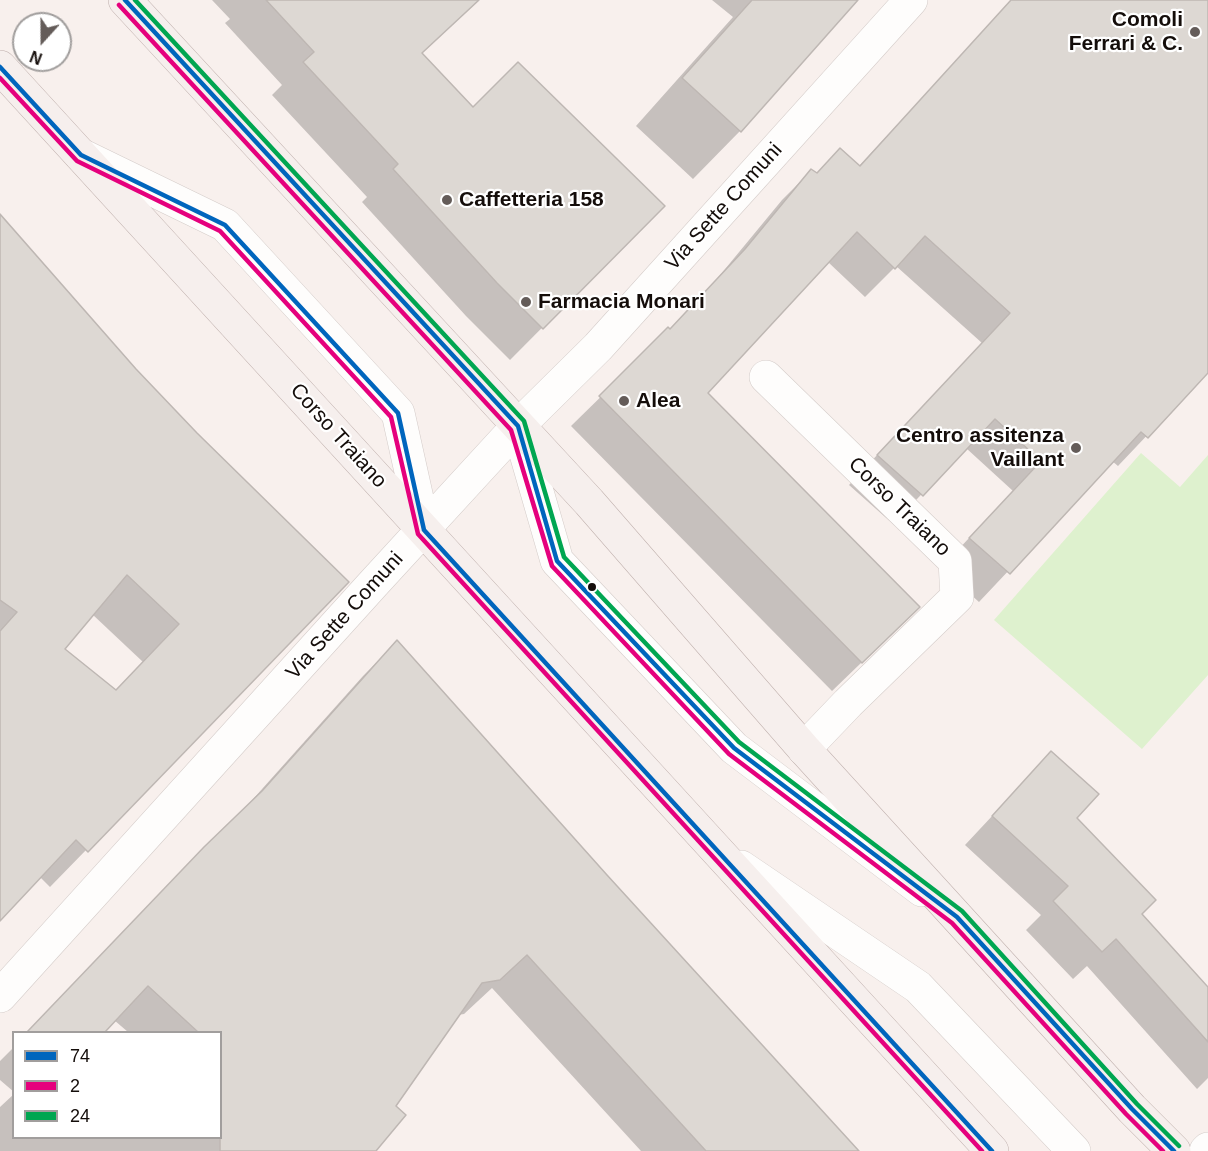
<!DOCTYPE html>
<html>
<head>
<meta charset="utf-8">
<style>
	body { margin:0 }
	#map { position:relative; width:1208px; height:1151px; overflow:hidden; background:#f8f0ed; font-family:Helvetica,sans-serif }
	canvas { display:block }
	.legend { position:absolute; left:12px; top:1031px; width:210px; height:108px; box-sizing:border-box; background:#fff; border:2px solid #a19e9d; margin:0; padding:8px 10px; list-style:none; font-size:18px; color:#140d0a }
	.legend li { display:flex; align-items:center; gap:12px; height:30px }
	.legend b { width:30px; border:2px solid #a19e9d }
	.north { position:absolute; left:12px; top:12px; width:60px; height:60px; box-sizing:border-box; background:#fff; border:2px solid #a19e9d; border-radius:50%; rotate:201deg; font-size:16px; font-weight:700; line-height:24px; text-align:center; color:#140d0a }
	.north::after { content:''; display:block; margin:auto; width:21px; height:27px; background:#645c59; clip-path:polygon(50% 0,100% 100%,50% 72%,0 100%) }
</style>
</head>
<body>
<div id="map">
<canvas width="1208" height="1151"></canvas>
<ul class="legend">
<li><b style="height:8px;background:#0065bd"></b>74</li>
<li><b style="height:8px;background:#e5007d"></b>2</li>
<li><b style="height:8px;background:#00a651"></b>24</li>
</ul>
<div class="north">N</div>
</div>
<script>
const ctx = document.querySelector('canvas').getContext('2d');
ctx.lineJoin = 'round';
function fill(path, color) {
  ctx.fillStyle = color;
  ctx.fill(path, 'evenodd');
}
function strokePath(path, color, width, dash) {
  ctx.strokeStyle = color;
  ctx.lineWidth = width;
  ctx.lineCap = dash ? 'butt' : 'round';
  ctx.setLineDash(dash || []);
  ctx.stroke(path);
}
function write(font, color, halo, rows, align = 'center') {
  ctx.font = font + ' Helvetica,sans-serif';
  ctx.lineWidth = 4.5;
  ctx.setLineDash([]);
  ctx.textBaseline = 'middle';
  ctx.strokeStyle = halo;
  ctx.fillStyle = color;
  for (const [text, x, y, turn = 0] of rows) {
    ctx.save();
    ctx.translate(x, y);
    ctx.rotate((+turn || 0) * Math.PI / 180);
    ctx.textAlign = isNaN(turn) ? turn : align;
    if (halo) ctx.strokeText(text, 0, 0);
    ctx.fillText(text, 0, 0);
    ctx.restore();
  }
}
fill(new Path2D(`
	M1141 453 1180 487 1208 455V675L1142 749 994 620Z`), '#def1ce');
fill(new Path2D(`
	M212 0H479L421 54 473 109 663 206 510 360 466 316 362 202 367 197 272 95 282 85 225 23 230 19Z
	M712 0H856L740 131 693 179 636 126 733 17Z
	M1013 0H1208V371L1118 466 1112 461 979 602 941 568 1013 491 966 448 893 524 849 485 982 343 896 266 865 297 828 262 706 393 889 636 832 691 571 426 669 330 716 280 782 200 811 171 816 174 858 167Z
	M0 218 135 370 196 434 347 582 50 887 40 877 0 920ZM92 614 143 662 115 691 63 649Z
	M397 642 606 876 857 1151H641L492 988 464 1014 458 1015 394 1106 374 1151H0V1107L14 1094V1138H220V1032H128L114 1020 103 1032H27L170 883 237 817 363 676Z
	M1051 753 1075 818 1140 914 1208 990V1078L1197 1089 1087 966 1073 979 1026 930 1041 915 965 845Z
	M14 1047V1092L0 1080V1061Z`), '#0003');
const building = new Path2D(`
	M266 0H479L422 53 473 107 518 62 665 206 543 329 497 283 393 169 398 164 303 62 314 52Z
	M752 0H858L741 132 682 78Z
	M1011 0H1208V373L1148 438 1141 432 1010 574 969 538 1041 461 995 419 923 496 877 455 1010 313 925 236 895 269 857 232 708 393 920 607 862 663 599 396 668 327 670 329 745 249 811 169 817 173 840 148 860 166Z
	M0 214 136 369 197 433 349 582 88 852 76 840 0 921V631L17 612 0 600ZM127 575 179 624 116 690 65 649Z
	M397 640 607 875 859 1151H706L527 955 500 980 482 983 396 1106 406 1115 376 1151H220V1032H198L148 986 105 1032H27L204 847 262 791Z
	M1051 751 1099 794 1077 818 1156 900 1142 914 1208 987V1042L1116 939 1102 952 1053 901 1068 886 992 816Z`);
fill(building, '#ddd8d3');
strokePath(building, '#beb7b3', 1.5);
const minor = new Path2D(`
	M81 155 225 225 398 413 424 530
	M766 377 955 561 957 597 848 703 804 749
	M518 426 557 561 734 748 922 890
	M741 867 918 987 1074 1151
	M0 996 373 584 518 426 598 347 911 0
	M1206 1151 1208 1149`);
const major = new Path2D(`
	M125 0 589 502 804 749 1132 1109 1174 1151
	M0 67 992 1151`);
strokePath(minor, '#d4ccc9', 34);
strokePath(major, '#c0b1ae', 34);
strokePath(minor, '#fefdfc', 33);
strokePath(major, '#f6efed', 33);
strokePath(new Path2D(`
	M125 0 518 426 557 561 734 748 957 917 1132 1109 1174 1151
	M0 67 81 155 225 225 398 413 424 530
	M424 530 992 1151`), '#0065bd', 4.5);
strokePath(new Path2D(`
	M119 5 511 430 552 566 729 754 952 923 1126 1114 1163 1151
	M0 78 77 161 220 231 391 417 418 534 982 1151`), '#e5007d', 4.5);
strokePath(new Path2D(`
	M135 0 524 421 564 557 739 742 962 911 1137 1104 1179 1146`), '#00a651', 4.5);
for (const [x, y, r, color] of [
	[1195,32,6,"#645c59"],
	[447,200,6,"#645c59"],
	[526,302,6,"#645c59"],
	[624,401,6,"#645c59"],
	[1076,448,6,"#645c59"],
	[592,587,5,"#140d0a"]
]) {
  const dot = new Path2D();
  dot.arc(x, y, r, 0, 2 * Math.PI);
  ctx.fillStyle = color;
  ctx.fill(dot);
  strokePath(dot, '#fff', 2);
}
write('bold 21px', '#140d0a', '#fff', [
	["Comoli",1183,20,"right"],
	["Ferrari & C.",1183,44,"right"],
	["Caffetteria 158",459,200],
	["Farmacia Monari",538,302],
	["Alea",636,401],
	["Centro assitenza",1064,436,"right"],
	["Vaillant",1064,460,"right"]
], 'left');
write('21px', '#140d0a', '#fff', [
	["Via Sette Comuni",724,207,-48],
	["Corso Traiano",338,436,48],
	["Corso Traiano",899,507,44],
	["Via Sette Comuni",345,616,-48]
]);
</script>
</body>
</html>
